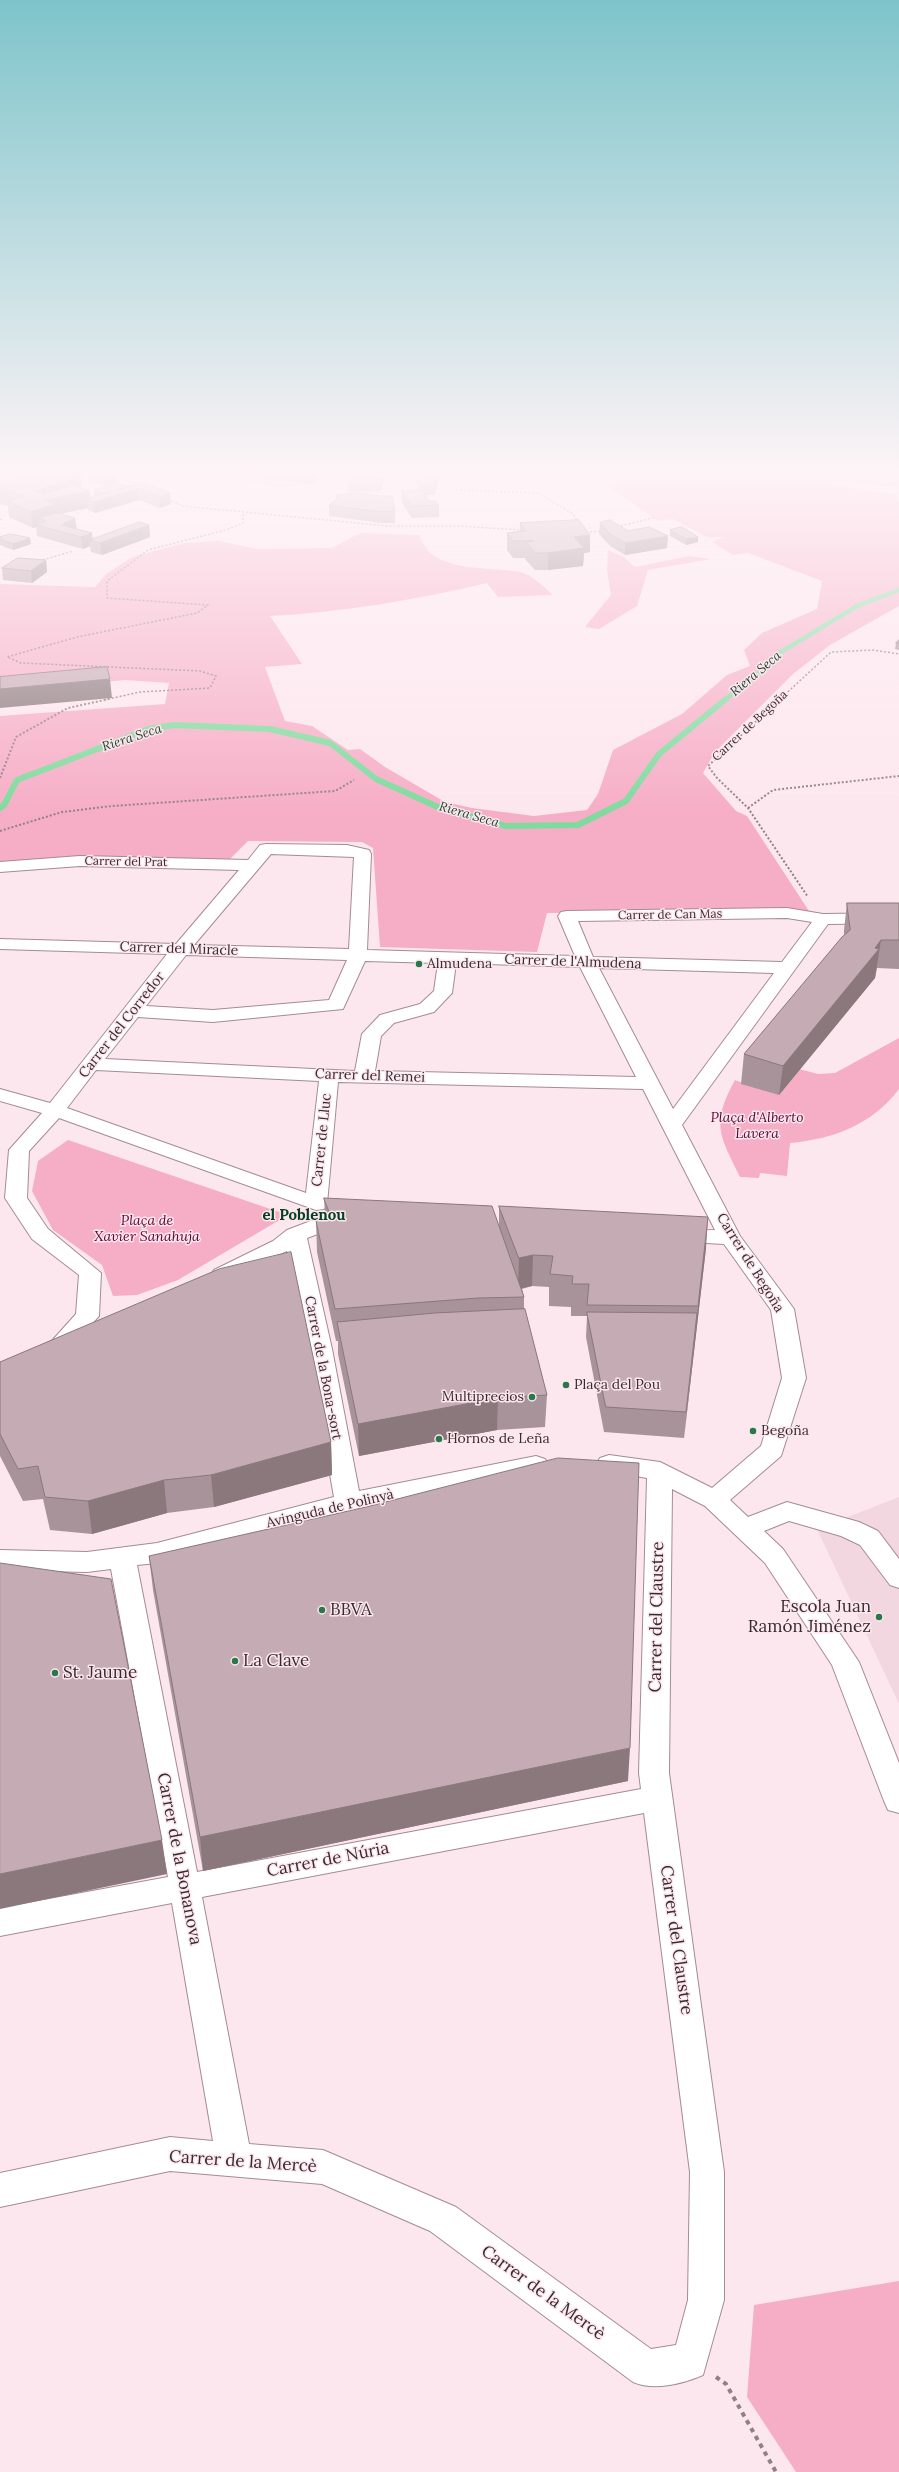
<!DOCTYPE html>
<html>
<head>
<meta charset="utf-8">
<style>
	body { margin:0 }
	canvas { display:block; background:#fde7ee }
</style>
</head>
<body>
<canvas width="899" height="2472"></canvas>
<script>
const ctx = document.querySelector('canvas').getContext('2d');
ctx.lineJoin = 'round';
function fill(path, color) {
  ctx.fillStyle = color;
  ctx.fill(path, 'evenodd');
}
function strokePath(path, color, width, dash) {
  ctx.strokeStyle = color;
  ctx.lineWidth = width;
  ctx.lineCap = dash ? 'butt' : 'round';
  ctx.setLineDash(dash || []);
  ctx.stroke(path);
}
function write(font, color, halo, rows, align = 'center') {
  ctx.font = font + ' Lora,serif';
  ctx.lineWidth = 3;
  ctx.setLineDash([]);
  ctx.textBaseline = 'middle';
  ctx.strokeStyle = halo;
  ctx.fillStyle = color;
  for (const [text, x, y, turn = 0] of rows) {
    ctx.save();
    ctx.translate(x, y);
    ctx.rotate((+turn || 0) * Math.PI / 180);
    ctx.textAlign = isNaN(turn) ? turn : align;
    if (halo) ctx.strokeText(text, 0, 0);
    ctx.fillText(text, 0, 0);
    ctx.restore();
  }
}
fill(new Path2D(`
	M899 1497V1704L817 1529Z`), '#f3d7e0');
fill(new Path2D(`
	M439 470H867L899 479V488L818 479 831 484 896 495 899 502V606L830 645 793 674 715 752 703 773 736 811 747 816 809 911 547 913 537 952 380 947 373 848 362 842 248 841 229 860 0 862V716L165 704 169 683 125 680 0 692V584L95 587 106 574 132 557 184 543 218 541 258 549 332 548 360 533 419 535C431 574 488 566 520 572 531 574 544 587 553 595L498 597 487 583C415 600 344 612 270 616L302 664 265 667 285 721 312 726 348 750 360 749 385 767 445 802 472 808 534 816 587 810 598 794 613 750 682 714 727 675 750 666 744 650 762 633 817 609 822 581 748 553 733 555 712 542 724 537H707L673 519 658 521 605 484 624 479C599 463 548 473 518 474 506 474 494 471 481 471 466 472 454 476 439 470Z
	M608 550 624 557 635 567 689 556 711 559 648 570 637 606 599 629 585 627 611 595 607 570Z
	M899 1038V1089C872 1125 833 1139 790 1143L787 1176 760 1173 759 1178 740 1177C719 1134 711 1124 735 1080L743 1083 799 1069 818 1074 835 1073Z
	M68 1140 288 1215 178 1280 137 1295 113 1296 102 1265 53 1230 32 1191 38 1161Z
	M899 2281V2472H796L747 2397 754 2305Z`), '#f6adc6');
strokePath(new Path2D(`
	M725 700 768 665 776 655 857 606 899 590`), '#7ddb9d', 4.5);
strokePath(new Path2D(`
	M0 808 4 805 17 780 149 729 174 725 270 729 330 743 376 779 440 808 506 826 578 825 626 801 659 754 726 699`), '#7ddb9d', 6);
const minor = new Path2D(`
	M266 844 347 845 369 850 371 854 367 950 575 956 558 916 561 912 567 911 787 908 823 914 899 913V923L828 924 682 1125 740 1236 794 1309 806 1378 781 1456 730 1500 748 1517 787 1502 859 1522 878 1531 899 1559V1588L890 1585 860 1545 841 1536 789 1521 764 1531 783 1549 859 1662 899 1763V1813L888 1810 884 1801 832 1665 765 1563 705 1506 672 1489 669 1773 724 2172V2300L703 2375C682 2384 654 2391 633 2382L430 2231 322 2184 170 2171 0 2207V2173L170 2137 213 2141 172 1903 0 1936V1908L168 1877 111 1569 87 1572 0 1570V1550L87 1552 157 1543 334 1497 308 1349 287 1251 222 1282 214 1280 211 1275 214 1270 273 1241 287 1230 316 1219 324 1217 353 1220 356 1225 353 1230 326 1231 307 1238 332 1349 359 1491 536 1456 545 1459 549 1465 545 1471 536 1474 348 1511 157 1563 137 1565 197 1872 641 1789 639 1773 647 1478 600 1470 596 1464 600 1458 609 1455 660 1462 712 1488 761 1446 782 1378 771 1310 724 1244 670 1241 667 1236 670 1231 715 1230 643 1089 338 1082 327 1204 324 1209 316 1210 59 1118 29 1151 27 1198 48 1229 101 1273 99 1316 69 1349 61 1352 53 1349 49 1344 76 1314 79 1275 32 1239 5 1198 9 1150 42 1113 0 1101V1089L50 1103 167 954 0 949V939L176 944 239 870 80 866 0 872V862L80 856 248 860 260 845ZM271 854 354 857 349 949 194 945ZM787 918 812 922 782 962 593 957 578 921ZM186 955 347 960 329 1000 213 1010 146 1006ZM365 961 438 963 434 991 420 1004 380 1015 362 1034 355 1071 105 1059 138 1017 213 1022 343 1009ZM456 963 580 967 636 1077 375 1071 381 1036 394 1023 434 1012 452 993ZM599 968 774 973 673 1109ZM96 1070 319 1081 306 1193 67 1108ZM644 1813 690 2172 688 2300 676 2345 651 2349 456 2207 323 2150 249 2144 202 1897Z`);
strokePath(minor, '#a58b94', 2);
strokePath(new Path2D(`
	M100 470 139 485
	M264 470 251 480 284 486
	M456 490 539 493 573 514 578 522
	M168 499 183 506 388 526H459L523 530
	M0 519 2 520
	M617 527 656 517
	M586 532 603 531
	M43 560 73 551
	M104 700 140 692 210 688 216 676 200 671 21 663 7 657 77 637 197 613 208 605 107 598V581L148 550 226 530 243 523V511
	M779 700 831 652 873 650 899 654`), '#908186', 1.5, [2, 2]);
strokePath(new Path2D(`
	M780 699 708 766 717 778 748 808 808 897
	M0 778 16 737 68 708 109 699
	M748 808 773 790 899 776
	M0 831 62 812 112 806 335 791 354 780`), '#908186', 2, [2, 2]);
strokePath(new Path2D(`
	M716 2377 726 2384 776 2472`), '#908186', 4, [4.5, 4.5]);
fill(minor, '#fff');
fill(new Path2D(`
	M80 470 82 486 79 487 89 491 90 498 95 497H94V491L107 486 89 481 88 475 117 476V482L115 483 131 486 144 482 171 504 160 508 139 500 95 513 88 510V508L60 514 77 529 93 539 149 525 150 537 102 555 91 552 90 546 83 549 37 536 36 527 33 528 9 517 8 506 0 504V483L18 478 17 476Z
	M260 470H325V473L311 484 260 479Z
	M374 470V476L372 479 383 485 380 491 349 492 348 486Z
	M423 470H440V478L434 495H425L429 501 439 505V517L412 518 402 503V491L418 490V484Z
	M336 500 395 511V523H382L329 516V505Z
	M520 523 590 535V552L584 553 583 566 548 570H535L525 559V558H513L507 550V533L520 531Z
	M600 523 628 531 667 548 625 555 610 546 599 534Z
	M670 530 698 537V542L686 545 670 536Z
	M0 537 31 544 13 550 0 545Z
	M46 560 47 572 32 583 3 580 2 568Z
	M899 640V650L895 649 896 643Z
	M847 903H899V969L877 968 875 978 779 1095 741 1084 744 1054 844 935V930Z
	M324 1198 499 1224V1206L706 1248 684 1438 604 1432 586 1337 587 1316H571V1307L549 1306V1287L532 1286 522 1289 524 1297V1309L547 1395 545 1427 497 1430 359 1456 338 1354V1341H336L317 1252 316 1221 325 1215Z
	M0 1362 331 1442 332 1475 214 1507 167 1513 92 1534 50 1530 43 1499 23 1501 0 1456Z
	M149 1556 628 1781 203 1871 153 1590Z`), '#a9939a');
fill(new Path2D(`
	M56 470H80L82 486 77 488 89 491 90 500 87 499 88 508 57 514 46 521 38 518 39 525H36V527L33 528 31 512 36 491 50 471Z
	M315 470H325V473L311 484V473Z
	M374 470V476L368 484V478Z
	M439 470H440V478L434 495V484Z
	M117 476V482L107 486V481Z
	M383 479V485L380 491V486Z
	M138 488 139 500 95 513 94 502Z
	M170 493 171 504 160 508V497Z
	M75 518 77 530 61 525Z
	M149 525 150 537 102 555 100 543Z
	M92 533 93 541 90 540V546L83 549 81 537Z
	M590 535V552L584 553 583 566 548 570V553L574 537Z
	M668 536 667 548 625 555V543Z
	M698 537V542L686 545V539Z
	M30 538 31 544 13 550V544Z
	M46 560 47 572 32 583 31 571Z
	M110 679 112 698 0 708V689Z
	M881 940 875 978 779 1095 783 1066Z
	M708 1217 706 1248 684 1438 698 1306Z
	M533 1255 532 1286 518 1289 519 1258Z
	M498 1398 497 1430 359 1456 358 1424Z
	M331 1442 332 1475 214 1507 211 1475Z
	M164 1480 167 1513 92 1534 88 1501Z
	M630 1748 628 1781 203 1871 200 1837Z
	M162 1840 167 1874 0 1909V1874Z`), '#8a787d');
const building = new Path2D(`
	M36 470H56L50 471 61 474 72 470H80L69 474 76 477 36 491 45 494 73 485 89 491 46 500 56 504 31 512 7 501 25 496 0 488V483L21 477 17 476Z
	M278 470H315L311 473Z
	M360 470H374L368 478 383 479 380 486H348Z
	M423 470H439L434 484H418Z
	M101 472 117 476 107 481 88 475Z
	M144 482 170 493 160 497 138 488 94 502 87 499Z
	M115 483 131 486 105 494 94 491Z
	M422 490 429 501H436L439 505 412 506 402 491Z
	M361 493 379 496H392L395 511 382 512 329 505 336 500 337 495Z
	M58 513 75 518 61 525 92 533 81 537 36 525 46 521 38 518Z
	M579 520 590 535 574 537 584 548 548 553H535L526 542 534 541H513L507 533 526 531 520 523Z
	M610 520 628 531 649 527 668 536 625 543 610 534 600 523Z
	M140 522 149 525 100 543 90 540Z
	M682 527 698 537 686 539 670 530Z
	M11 534 30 538 13 544 0 539V537Z
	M18 558 46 560 31 571 2 568Z
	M899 640V643H896Z
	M107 667 110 679 0 689V677Z
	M847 903H899V940H881L875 948 879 949 783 1066 744 1054 842 937 850 930Z
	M324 1198 492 1206 524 1297 478 1298 335 1309 316 1221 329 1213Z
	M499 1206 708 1217 698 1306 587 1305 589 1284H572L573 1276 550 1274 553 1256 533 1255 519 1258Z
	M291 1252 331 1442 211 1475 164 1480 88 1501 45 1497 38 1466 18 1469 0 1434V1362L219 1269Z
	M525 1309 547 1395 498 1398 358 1424 337 1322 435 1313Z
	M587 1312 697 1313 686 1412 606 1407Z
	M558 1458 639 1463 630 1748 200 1837 149 1556 366 1507Z
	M0 1563 111 1579 162 1840 0 1874Z`);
fill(building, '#c5abb3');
strokePath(building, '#8a787d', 1);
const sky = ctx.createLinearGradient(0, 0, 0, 816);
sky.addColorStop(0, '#7dc4ca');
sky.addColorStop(0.58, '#fef4f7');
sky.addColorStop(1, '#fef4f700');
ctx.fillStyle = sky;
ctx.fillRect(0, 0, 899, 816);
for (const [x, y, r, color] of [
	[419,964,4,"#287849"],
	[566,1385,4,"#287849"],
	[532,1397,4,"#287849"],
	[753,1431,4,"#287849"],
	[439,1439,4,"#287849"],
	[322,1610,4,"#287849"],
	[879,1617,4,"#287849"],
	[235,1661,4,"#287849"],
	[55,1673,4,"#287849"]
]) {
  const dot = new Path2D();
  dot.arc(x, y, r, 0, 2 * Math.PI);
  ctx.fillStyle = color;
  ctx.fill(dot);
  strokePath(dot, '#fde7ee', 1.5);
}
write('12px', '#362c2f', '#fde7ee', [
	["Carrer de Begoña",750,726,-43],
	["Carrer del Prat",126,862,1],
	["Carrer de Can Mas",670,915,-1]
]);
write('italic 13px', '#1f462d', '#fde7ee', [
	["Riera Seca",756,674,-40],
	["Riera Seca",132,738,-18],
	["Riera Seca",469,815,16]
]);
write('14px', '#362c2f', '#fde7ee', [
	["Carrer del Miracle",179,949,2],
	["Carrer de l'Almudena",573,962,2],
	["Carrer del Corredor",122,1025,-52],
	["Carrer del Remei",370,1076,2],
	["Carrer de Lluc",322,1140,-84],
	["Carrer de Begoña",750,1263,58],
	["Carrer de la Bona-sort",323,1368,79],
	["Avinguda de Polinyà",330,1509,-13]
]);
write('14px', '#362c2f', '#fde7ee', [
	["Almudena",427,964],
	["Plaça del Pou",574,1385],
	["Multiprecios",524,1397,"right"],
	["Begoña",761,1431],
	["Hornos de Leña",447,1439]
], 'left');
write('italic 14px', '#5e0333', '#fde7ee', [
	["Plaça d'Alberto",757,1118],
	["Lavera",757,1134],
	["Plaça de",147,1221],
	["Xavier Sanahuja",147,1237]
]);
write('bold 15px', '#034020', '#fde7ee', [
	["el Poblenou",304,1216]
]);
write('17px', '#362c2f', '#fde7ee', [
	["Escola Juan",871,1607,"right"],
	["Ramón Jiménez",871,1627,"right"],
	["BBVA",330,1610],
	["La Clave",243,1661],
	["St. Jaume",63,1673]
], 'left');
write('17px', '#362c2f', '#fde7ee', [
	["Carrer del Claustre",657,1617,-89],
	["Carrer de la Bonanova",179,1859,79],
	["Carrer de Núria",328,1860,-11],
	["Carrer del Claustre",676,1940,82],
	["Carrer de la Mercè",243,2162,4],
	["Carrer de la Mercè",543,2293,36]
]);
</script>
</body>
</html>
